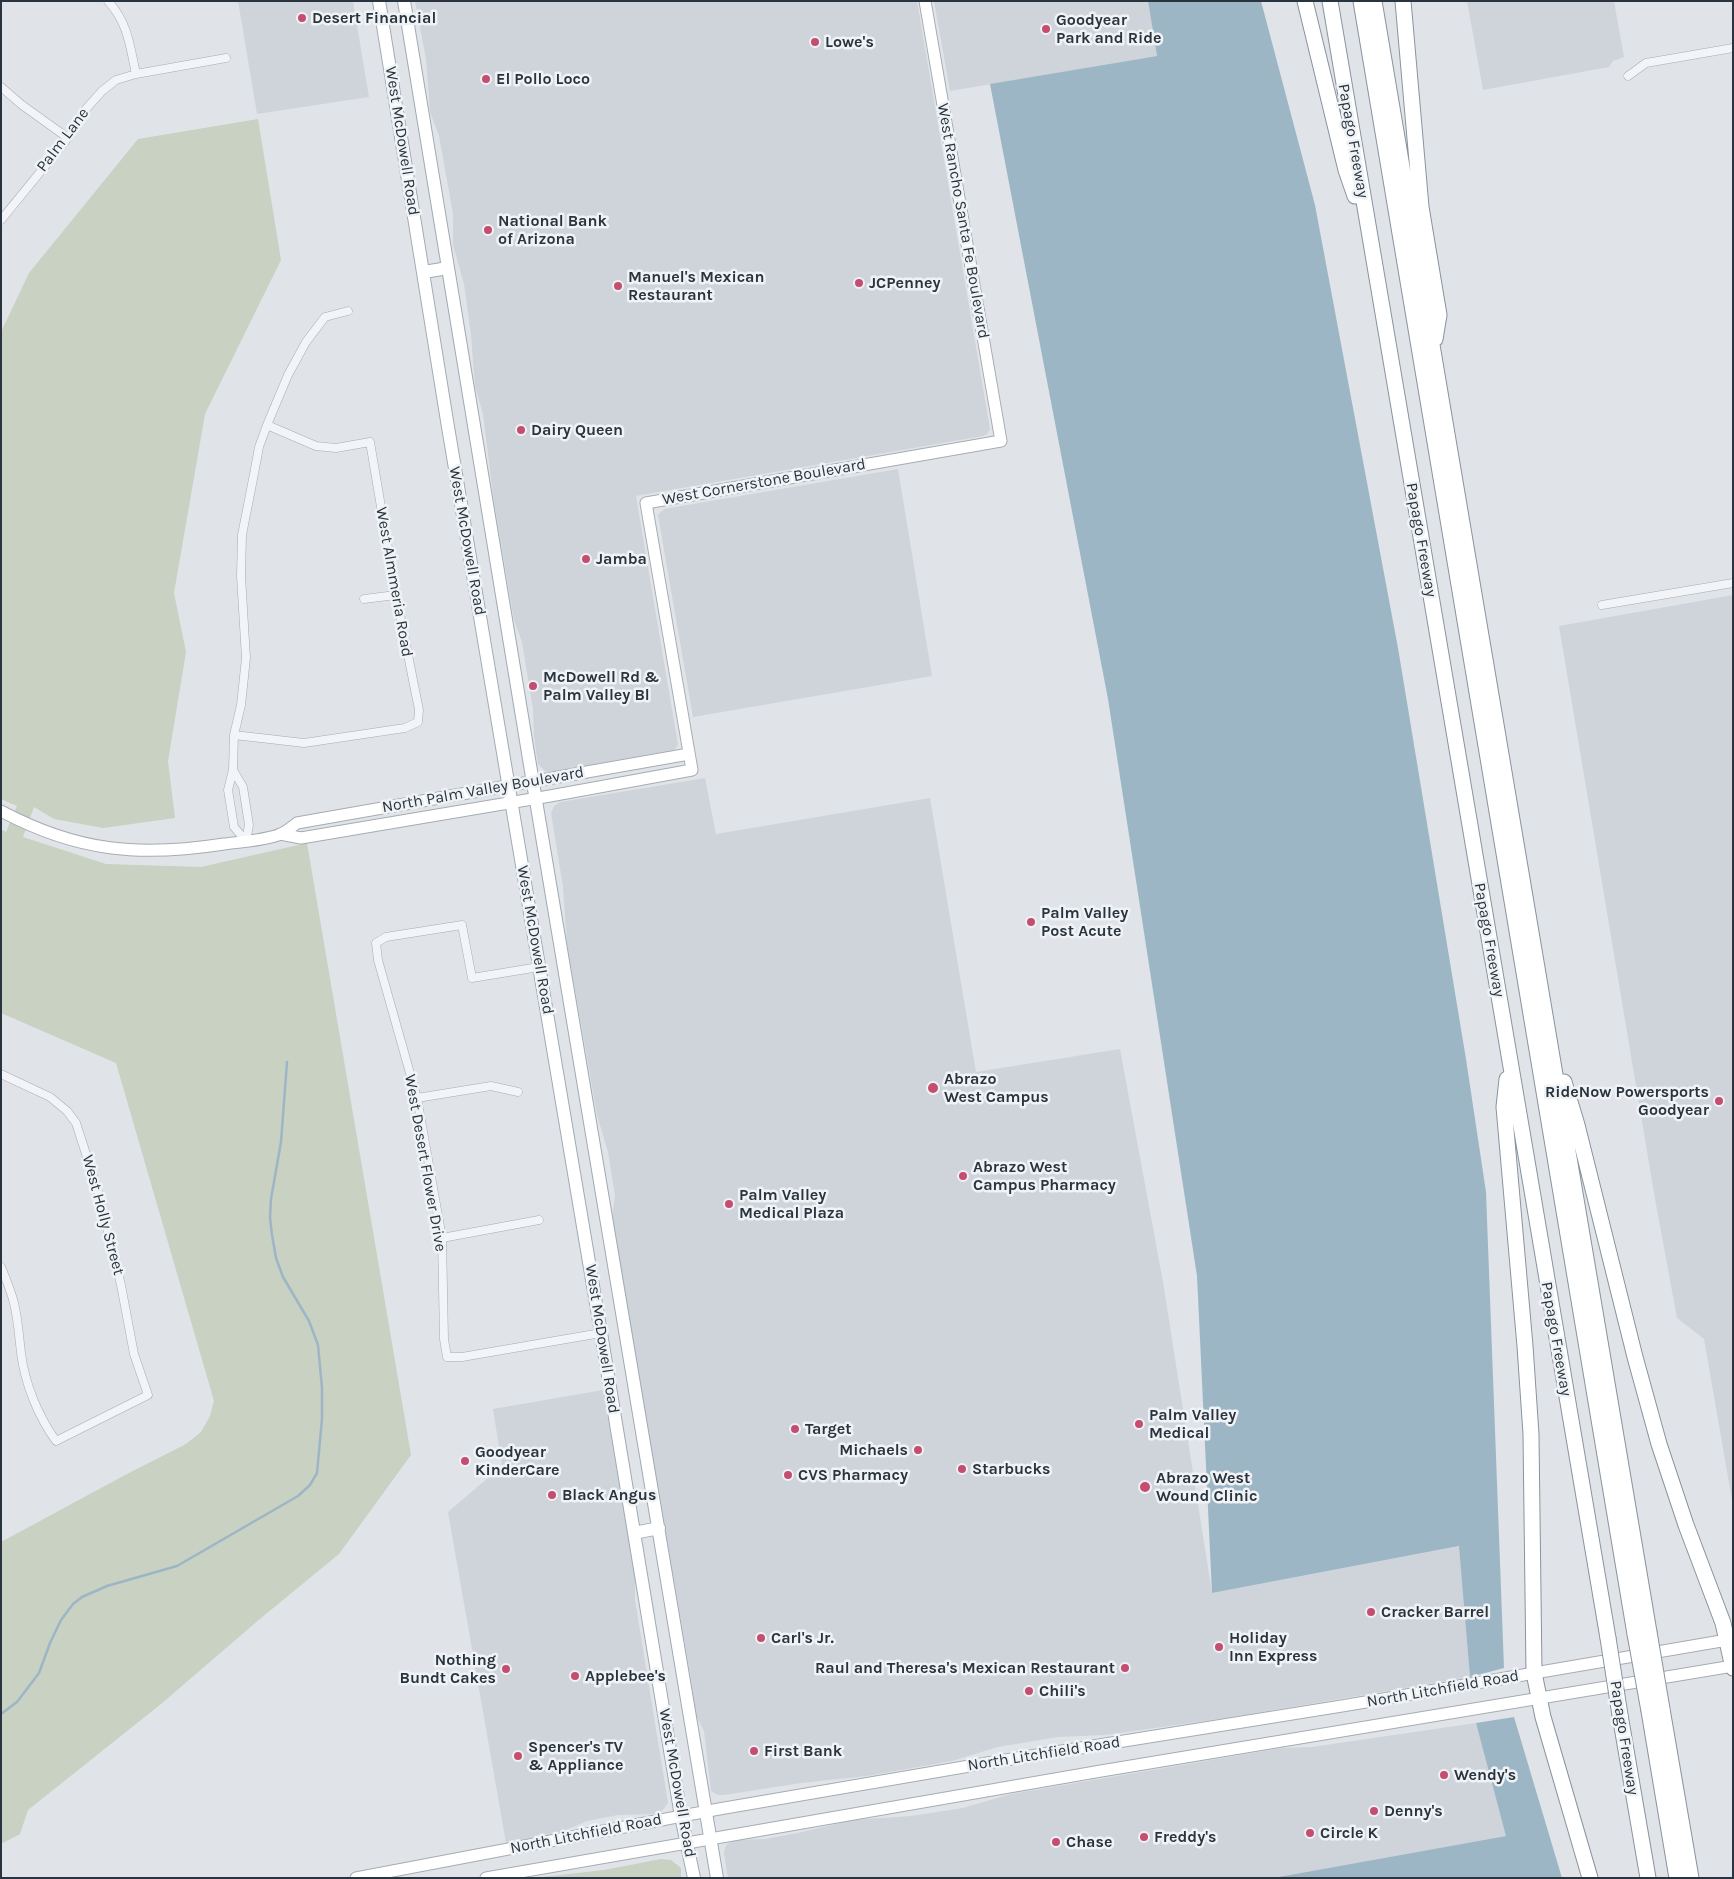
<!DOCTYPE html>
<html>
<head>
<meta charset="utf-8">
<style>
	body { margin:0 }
	#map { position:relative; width:1734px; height:1879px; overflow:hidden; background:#e0e4e8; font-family:Karla,sans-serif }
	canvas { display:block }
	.frame { position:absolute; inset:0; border:2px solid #2a343e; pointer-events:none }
</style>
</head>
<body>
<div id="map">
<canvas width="1734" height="1879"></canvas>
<div class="frame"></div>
</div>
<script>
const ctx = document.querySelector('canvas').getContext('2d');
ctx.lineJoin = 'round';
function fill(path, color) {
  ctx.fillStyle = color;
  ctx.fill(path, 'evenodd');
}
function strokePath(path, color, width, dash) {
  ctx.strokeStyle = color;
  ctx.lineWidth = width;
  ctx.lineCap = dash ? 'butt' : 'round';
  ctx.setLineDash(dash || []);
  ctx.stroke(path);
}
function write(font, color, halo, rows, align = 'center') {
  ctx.font = font + ' Karla,sans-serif';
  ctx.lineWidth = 5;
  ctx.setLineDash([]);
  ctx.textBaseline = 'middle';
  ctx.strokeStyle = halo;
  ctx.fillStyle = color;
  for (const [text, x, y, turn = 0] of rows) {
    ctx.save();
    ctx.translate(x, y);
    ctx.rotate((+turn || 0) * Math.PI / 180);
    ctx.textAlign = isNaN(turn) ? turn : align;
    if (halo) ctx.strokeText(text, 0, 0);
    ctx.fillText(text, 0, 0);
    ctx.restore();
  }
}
fill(new Path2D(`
	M238 1H353L369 97 257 114Z
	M415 1H917L990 429 987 434 983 436 636 496 678 745 674 750 549 772 545 771 538 764 534 737 533 709 522 642 514 620 494 502 483 414 475 386 471 335 464 284 453 245V214L439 136 430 112 426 59Z
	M934 1H1148L1157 56 950 91Z
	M1467 1H1614L1624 57 1613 61 1609 67 1483 90Z
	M898 469 932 676 693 717 658 515 664 509Z
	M1733 595V1506L1704 1339 1677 1318 1655 1199 1559 626Z
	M705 778 716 834 930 798 976 1072 1120 1049 1163 1282 1212 1593 1460 1546 1470 1677 1226 1718 1105 1735 1058 1737 998 1747 952 1761 867 1776 801 1783 724 1795H718L711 1791 704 1731 696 1716 692 1685 612 1218 615 1196 608 1152 597 1115 567 943 563 887 551 813 554 806 560 802Z
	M603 1390 635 1575V1600L668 1803 662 1811 653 1814 618 1815 587 1821 564 1831 506 1843 448 1512 502 1466 493 1409Z
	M1476 1723 1507 1836 1273 1878H728L724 1854 725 1848 727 1844 736 1840 765 1839 798 1833 852 1820 911 1816 963 1808 1011 1794 1282 1748 1312 1747Z`), '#ced4da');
fill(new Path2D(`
	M258 119 281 260 205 414 174 593 186 652 168 761 175 818 103 828 54 819 34 807 23 837 106 864 201 867 307 843 411 1455 339 1554 261 1618 161 1704 28 1810 20 1834 1 1844V1542L127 1474 186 1444 201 1432 210 1416 214 1401 116 1063 1 1013V829L6 832 17 806 1 799V332L29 273 138 139Z
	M661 1859 671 1860 681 1868V1878H534L604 1870Z`), '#c8d1c2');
fill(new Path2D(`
	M1148 1H1261L1315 205 1398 648 1466 1059 1486 1192 1504 1668 1470 1677 1459 1546 1212 1593 1197 1276 1108 699 990 84 1157 56Z
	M1514 1717 1562 1878H1273L1506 1836 1476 1723Z`), '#9db6c6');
strokePath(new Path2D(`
	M1 1714 17 1702 39 1673 50 1643 61 1620 73 1604 82 1597 107 1586 177 1566 298 1496 310 1485 317 1473 322 1419V1388L318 1345 309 1321 283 1277 276 1258 272 1235 270 1218 271 1199 281 1142 287 1062`), '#9db6c6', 2.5);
const street = new Path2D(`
	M108 1C128 23 130 46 136 74
	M1628 76 1646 63 1733 48
	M1 87 22 105 68 138
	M1 220 68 138 86 109 102 91 116 80 136 74 226 58
	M364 599 396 595
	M1602 605 1733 583
	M234 735 304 743 405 728 418 722 419 710 396 595 370 442 336 448 316 446 267 425
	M233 770 243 787 249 825 246 841
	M246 841 234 827 228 790 233 770 234 735 241 705 246 658 241 576 242 535 254 474 259 447 267 425 288 375 306 342 325 317 348 311
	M539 967 472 978 462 925 386 937 376 943 378 960 417 1098 442 1238 444 1339 447 1357H462L601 1333
	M1 1074 50 1097 67 1111 76 1123 97 1188 121 1285 134 1354 148 1395 56 1441C38 1416 25 1384 21 1353 19 1336 18 1319 14 1303 11 1291 6 1279 1 1267
	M417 1098 491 1086 518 1092
	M442 1238 539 1220`);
const secondary = new Path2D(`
	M1 811C78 852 140 857 224 844 240 842 267 840 281 834 287 831 292 827 297 823L689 754
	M280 834 301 838 550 796 692 770 646 503 1001 441 925 1
	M356 1878 719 1809 987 1763 1348 1705 1733 1639
	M486 1878 1101 1771 1733 1666`);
const primary = new Path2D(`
	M379 1 448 427 601 1333 667 1732 681 1816 694 1878
	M404 1 531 771 717 1878
	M424 272 448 268
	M634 1533 659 1528`);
const highway = new Path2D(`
	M1305 1 1346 170 1355 196
	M1330 1 1608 1638
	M1361 1 1635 1634
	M1374 1 1649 1632
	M1403 1 1421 207 1439 315 1435 339
	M1507 1079 1504 1107 1525 1346 1531 1434 1534 1673 1543 1717 1590 1878
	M1564 1082 1577 1125 1635 1357 1659 1444 1686 1525 1723 1623 1733 1668
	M1662 1709 1691 1878
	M1649 1711 1677 1878
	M1620 1715 1648 1878`);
strokePath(street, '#a6acb2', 9);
strokePath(secondary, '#a6acb2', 13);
strokePath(primary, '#a0aab3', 14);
strokePath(highway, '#88949e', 17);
strokePath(street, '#f2f4f7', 8);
strokePath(secondary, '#fff', 11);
strokePath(primary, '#fff', 12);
strokePath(highway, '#fff', 15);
const highwayBridge = new Path2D(`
	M1649 1632 1662 1709
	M1635 1634 1649 1711
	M1608 1638 1620 1715`);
strokePath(highwayBridge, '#88949e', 17, []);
strokePath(highwayBridge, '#fff', 15);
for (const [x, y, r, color] of [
	[302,18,5,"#c54d6f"],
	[1046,29,5,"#c54d6f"],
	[815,42,5,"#c54d6f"],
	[486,79,5,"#c54d6f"],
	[488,230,5,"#c54d6f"],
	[859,283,5,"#c54d6f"],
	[618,286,5,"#c54d6f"],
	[521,430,5,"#c54d6f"],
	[586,559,5,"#c54d6f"],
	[533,686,5,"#c54d6f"],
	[1031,922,5,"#c54d6f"],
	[933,1088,6,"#c54d6f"],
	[1719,1101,5,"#c54d6f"],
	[963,1176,5,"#c54d6f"],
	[729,1204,5,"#c54d6f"],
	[1139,1424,5,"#c54d6f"],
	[795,1429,5,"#c54d6f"],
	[918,1450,5,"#c54d6f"],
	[465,1461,5,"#c54d6f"],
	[962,1469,5,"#c54d6f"],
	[788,1475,5,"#c54d6f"],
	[1145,1487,6,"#c54d6f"],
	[552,1495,5,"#c54d6f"],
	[1371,1612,5,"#c54d6f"],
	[761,1638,5,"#c54d6f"],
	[1219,1647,5,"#c54d6f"],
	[1125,1668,5,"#c54d6f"],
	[506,1669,5,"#c54d6f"],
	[575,1676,5,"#c54d6f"],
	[1029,1691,5,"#c54d6f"],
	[754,1751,5,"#c54d6f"],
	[518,1756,5,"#c54d6f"],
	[1444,1775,5,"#c54d6f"],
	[1374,1811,5,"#c54d6f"],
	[1310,1833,5,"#c54d6f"],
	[1144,1837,5,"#c54d6f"],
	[1056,1842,5,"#c54d6f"]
]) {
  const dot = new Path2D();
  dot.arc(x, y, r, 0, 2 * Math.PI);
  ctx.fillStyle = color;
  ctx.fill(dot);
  strokePath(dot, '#eff3f6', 2);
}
write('bold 16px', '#2a343e', '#eff3f6', [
	["Desert Financial",312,18],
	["Goodyear",1056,20],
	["Park and Ride",1056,38],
	["Lowe's",825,42],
	["El Pollo Loco",496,79],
	["National Bank",498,221],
	["of Arizona",498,239],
	["Manuel's Mexican",628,277],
	["Restaurant",628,295],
	["JCPenney",869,283],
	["Dairy Queen",531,430],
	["Jamba",596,559],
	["McDowell Rd &",543,677],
	["Palm Valley Bl",543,695],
	["Palm Valley",1041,913],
	["Post Acute",1041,931],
	["Abrazo",944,1079],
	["West Campus",944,1097],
	["RideNow Powersports",1709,1092,"right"],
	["Goodyear",1709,1110,"right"],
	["Abrazo West",973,1167],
	["Campus Pharmacy",973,1185],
	["Palm Valley",739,1195],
	["Medical Plaza",739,1213],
	["Palm Valley",1149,1415],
	["Medical",1149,1433],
	["Target",805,1429],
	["Michaels",908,1450,"right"],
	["Goodyear",475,1452],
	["KinderCare",475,1470],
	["Starbucks",972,1469],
	["CVS Pharmacy",798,1475],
	["Abrazo West",1156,1478],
	["Wound Clinic",1156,1496],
	["Black Angus",562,1495],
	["Cracker Barrel",1381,1612],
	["Carl's Jr.",771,1638],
	["Holiday",1229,1638],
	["Inn Express",1229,1656],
	["Nothing",496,1660,"right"],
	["Bundt Cakes",496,1678,"right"],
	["Raul and Theresa's Mexican Restaurant",1115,1668,"right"],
	["Applebee's",585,1676],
	["Chili's",1039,1691],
	["Spencer's TV",528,1747],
	["& Appliance",528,1765],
	["First Bank",764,1751],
	["Wendy's",1454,1775],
	["Denny's",1384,1811],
	["Circle K",1320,1833],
	["Freddy's",1154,1837],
	["Chase",1066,1842]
], 'left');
write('16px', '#2a343e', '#eff3f6', [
	["Palm Lane",63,140,-53],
	["West McDowell Road",402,141,81],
	["Papago Freeway",1353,141,80],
	["West Rancho Santa Fe Boulevard",963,221,80],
	["West Cornerstone Boulevard",764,482,-10],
	["Papago Freeway",1421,540,80],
	["West McDowell Road",467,541,80],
	["West Almmeria Road",394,582,80],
	["North Palm Valley Boulevard",483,790,-10],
	["West McDowell Road",535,940,80],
	["Papago Freeway",1489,940,80],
	["West Desert Flower Drive",425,1163,80],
	["West Holly Street",103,1215,75],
	["West McDowell Road",602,1339,81],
	["Papago Freeway",1556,1339,80],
	["North Litchfield Road",1443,1689,-10],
	["Papago Freeway",1624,1738,81],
	["North Litchfield Road",1044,1754,-9],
	["West McDowell Road",677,1783,80],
	["North Litchfield Road",586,1834,-11]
]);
</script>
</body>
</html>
